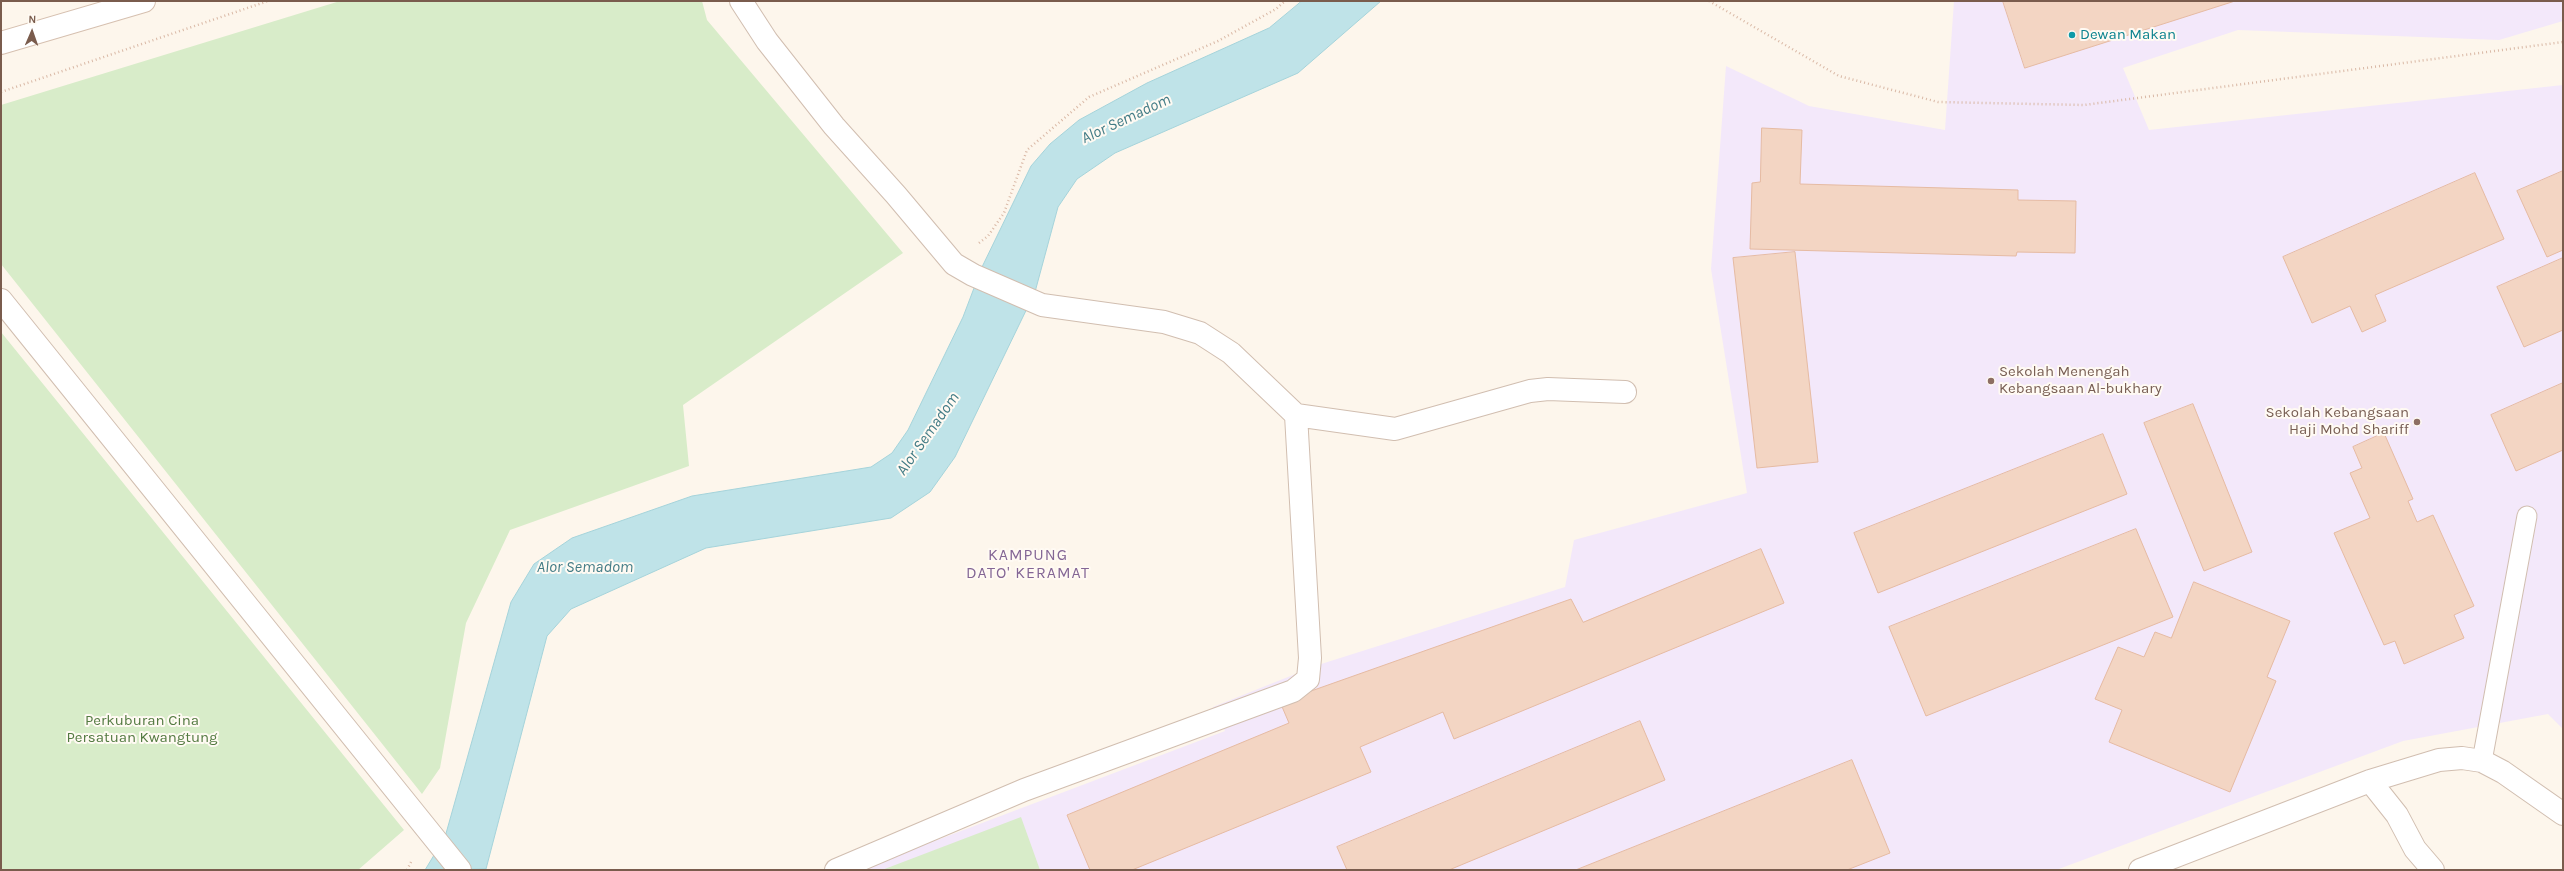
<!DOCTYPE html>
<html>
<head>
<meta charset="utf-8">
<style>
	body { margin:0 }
	#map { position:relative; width:2564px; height:871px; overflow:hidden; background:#fdf6ec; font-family:Karla,sans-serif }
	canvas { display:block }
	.frame { position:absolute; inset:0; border:2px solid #7a5c4d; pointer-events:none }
	.north { position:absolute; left:12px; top:12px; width:40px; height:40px; -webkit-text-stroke:3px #fffaf3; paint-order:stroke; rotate:2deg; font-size:11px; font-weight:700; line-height:16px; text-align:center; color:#7a5c4d }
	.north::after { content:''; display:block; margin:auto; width:14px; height:18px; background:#7a5c4d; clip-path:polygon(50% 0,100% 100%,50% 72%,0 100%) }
</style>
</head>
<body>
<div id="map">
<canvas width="2564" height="871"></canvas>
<div class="frame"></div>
<div class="north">N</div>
</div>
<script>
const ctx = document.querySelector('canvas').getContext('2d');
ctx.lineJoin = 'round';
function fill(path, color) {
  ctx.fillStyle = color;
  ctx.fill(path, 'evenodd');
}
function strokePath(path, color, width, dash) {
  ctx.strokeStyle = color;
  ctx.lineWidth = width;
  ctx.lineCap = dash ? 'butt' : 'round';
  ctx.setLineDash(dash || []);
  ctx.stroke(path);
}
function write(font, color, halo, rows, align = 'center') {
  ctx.font = font + ' Karla,sans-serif';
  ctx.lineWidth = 4;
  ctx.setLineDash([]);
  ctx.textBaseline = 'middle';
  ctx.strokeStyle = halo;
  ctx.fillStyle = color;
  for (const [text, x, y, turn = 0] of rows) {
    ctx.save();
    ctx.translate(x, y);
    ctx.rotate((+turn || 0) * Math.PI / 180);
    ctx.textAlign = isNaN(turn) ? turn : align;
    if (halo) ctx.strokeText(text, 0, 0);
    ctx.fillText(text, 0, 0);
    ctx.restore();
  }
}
fill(new Path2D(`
	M1954 1H2563V21L2499 40 2238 30 2123 68 2149 130 2563 85V729L2548 714 2403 741 2056 870H858L1225 731 1213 707 1318 665 1565 587 1574 540 1747 493 1711 269 1726 66 1809 106 1945 130Z`), '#f3e8fa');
fill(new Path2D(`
	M340 1H702L707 20 903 253 683 405 689 466 510 530 466 623 440 768 422 794 1 264V105Z
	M1 332 404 830 358 870H1Z
	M1021 817 1040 870H882Z`), '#d8ecc9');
const water = new Path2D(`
	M1302 1H1381L1298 73 1115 153 1077 179 1058 207 1035 292 955 457 930 492 891 518 706 548 571 609 547 636 486 869 425 870 445 837 511 602 534 564 572 538 692 496 871 467 892 453 908 430 963 317 982 267 1031 166 1050 144 1079 120 1147 83 1269 28Z`);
fill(water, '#bfe3e8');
strokePath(water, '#a5d3da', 1);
const building = new Path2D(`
	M2003 1H2235L2025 68Z
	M1762 128 1802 130 1800 184 2018 190V200L2076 201 2075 253 2017 252 2016 256 1750 249 1752 183 1760 182Z
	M2563 171V250L2547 257 2517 191Z
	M2475 173 2504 239 2375 295 2386 321 2362 332 2350 306 2312 323 2283 257Z
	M1795 252 1818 462 1757 468 1733 258Z
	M2563 258V330L2524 347 2497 287Z
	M2563 383V450L2516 471 2491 415Z
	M2193 404 2252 552 2204 571 2144 423Z
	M2384 433 2413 499 2408 501 2417 522 2433 515 2474 606 2454 615 2464 638 2404 664 2395 641 2384 645 2334 533 2370 518 2350 473 2362 468 2353 447Z
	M2103 434 2127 494 1878 593 1854 533Z
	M2136 529 2173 617 1926 716 1889 627Z
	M1761 549 1784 603 1454 739 1443 712 1360 747 1371 772 1132 870H1090L1067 815 1289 723 1280 702 1571 599 1583 622Z
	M2194 582 2290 621 2267 677 2276 681 2230 792 2109 742 2122 710 2095 699 2118 647 2144 657 2155 632 2171 638Z
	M1640 721 1665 780 1449 870H1347L1337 847Z
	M1852 760 1890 853 1847 870H1576Z`);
fill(building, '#f3d5c3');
strokePath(building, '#e6bba3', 1);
const lane = new Path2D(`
	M2482 761 2527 516`);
const street = new Path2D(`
	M741 1 767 41 834 126 896 195 954 264 973 275 1042 305 1164 322 1200 333 1231 353 1296 415 1395 429 1530 391 1548 389 1625 392
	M1 300 460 870
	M2370 781 2397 815 2415 849 2433 870
	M836 870 1024 790 1293 691 1308 679 1310 658 1296 415
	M2140 870 2370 781 2439 760 2462 758 2482 761 2503 772 2563 814`);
const secondary = new Path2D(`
	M1 43 144 1`);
strokePath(lane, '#d1beb0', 21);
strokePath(street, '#d1beb0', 24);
strokePath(secondary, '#d6c0b0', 24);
strokePath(new Path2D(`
	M1709 1 1839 76 1938 102 2084 105 2563 42
	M1 92 268 1
	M979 243 988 236 1004 213 1027 150 1089 97 1218 41 1276 9 1285 1
	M407 870 412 860`), '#d9b8a5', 2.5, [1, 3]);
strokePath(lane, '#fff', 19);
strokePath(street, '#fff', 22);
strokePath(secondary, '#fff', 22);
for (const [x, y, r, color] of [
	[2072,35,4,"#0f9aa8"],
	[1991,381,4,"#8d6e63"],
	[2417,422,4,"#8d6e63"]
]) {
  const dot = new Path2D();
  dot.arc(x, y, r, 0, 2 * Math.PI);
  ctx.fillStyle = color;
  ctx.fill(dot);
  strokePath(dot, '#fffaf3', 1.5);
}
write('15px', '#0d838f', '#fffaf3', [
	["Dewan Makan",2080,35]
], 'left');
write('15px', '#785e54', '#fffaf3', [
	["Sekolah Menengah",1999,372],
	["Kebangsaan Al-bukhary",1999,389],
	["Sekolah Kebangsaan",2409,413,"right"],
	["Haji Mohd Shariff",2409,430,"right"]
], 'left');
write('15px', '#537a41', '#fffaf3', [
	["Perkuburan Cina",142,721],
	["Persatuan Kwangtung",142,738]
]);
write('italic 16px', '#437c86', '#fffaf3', [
	["Alor Semadom",1126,119,-25],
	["Alor Semadom",928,434,-55],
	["Alor Semadom",585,567]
]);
ctx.letterSpacing = '1px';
write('16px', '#846695', '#fffaf3', [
	["KAMPUNG",1028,555],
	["DATO' KERAMAT",1028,573]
]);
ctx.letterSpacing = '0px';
</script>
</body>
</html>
